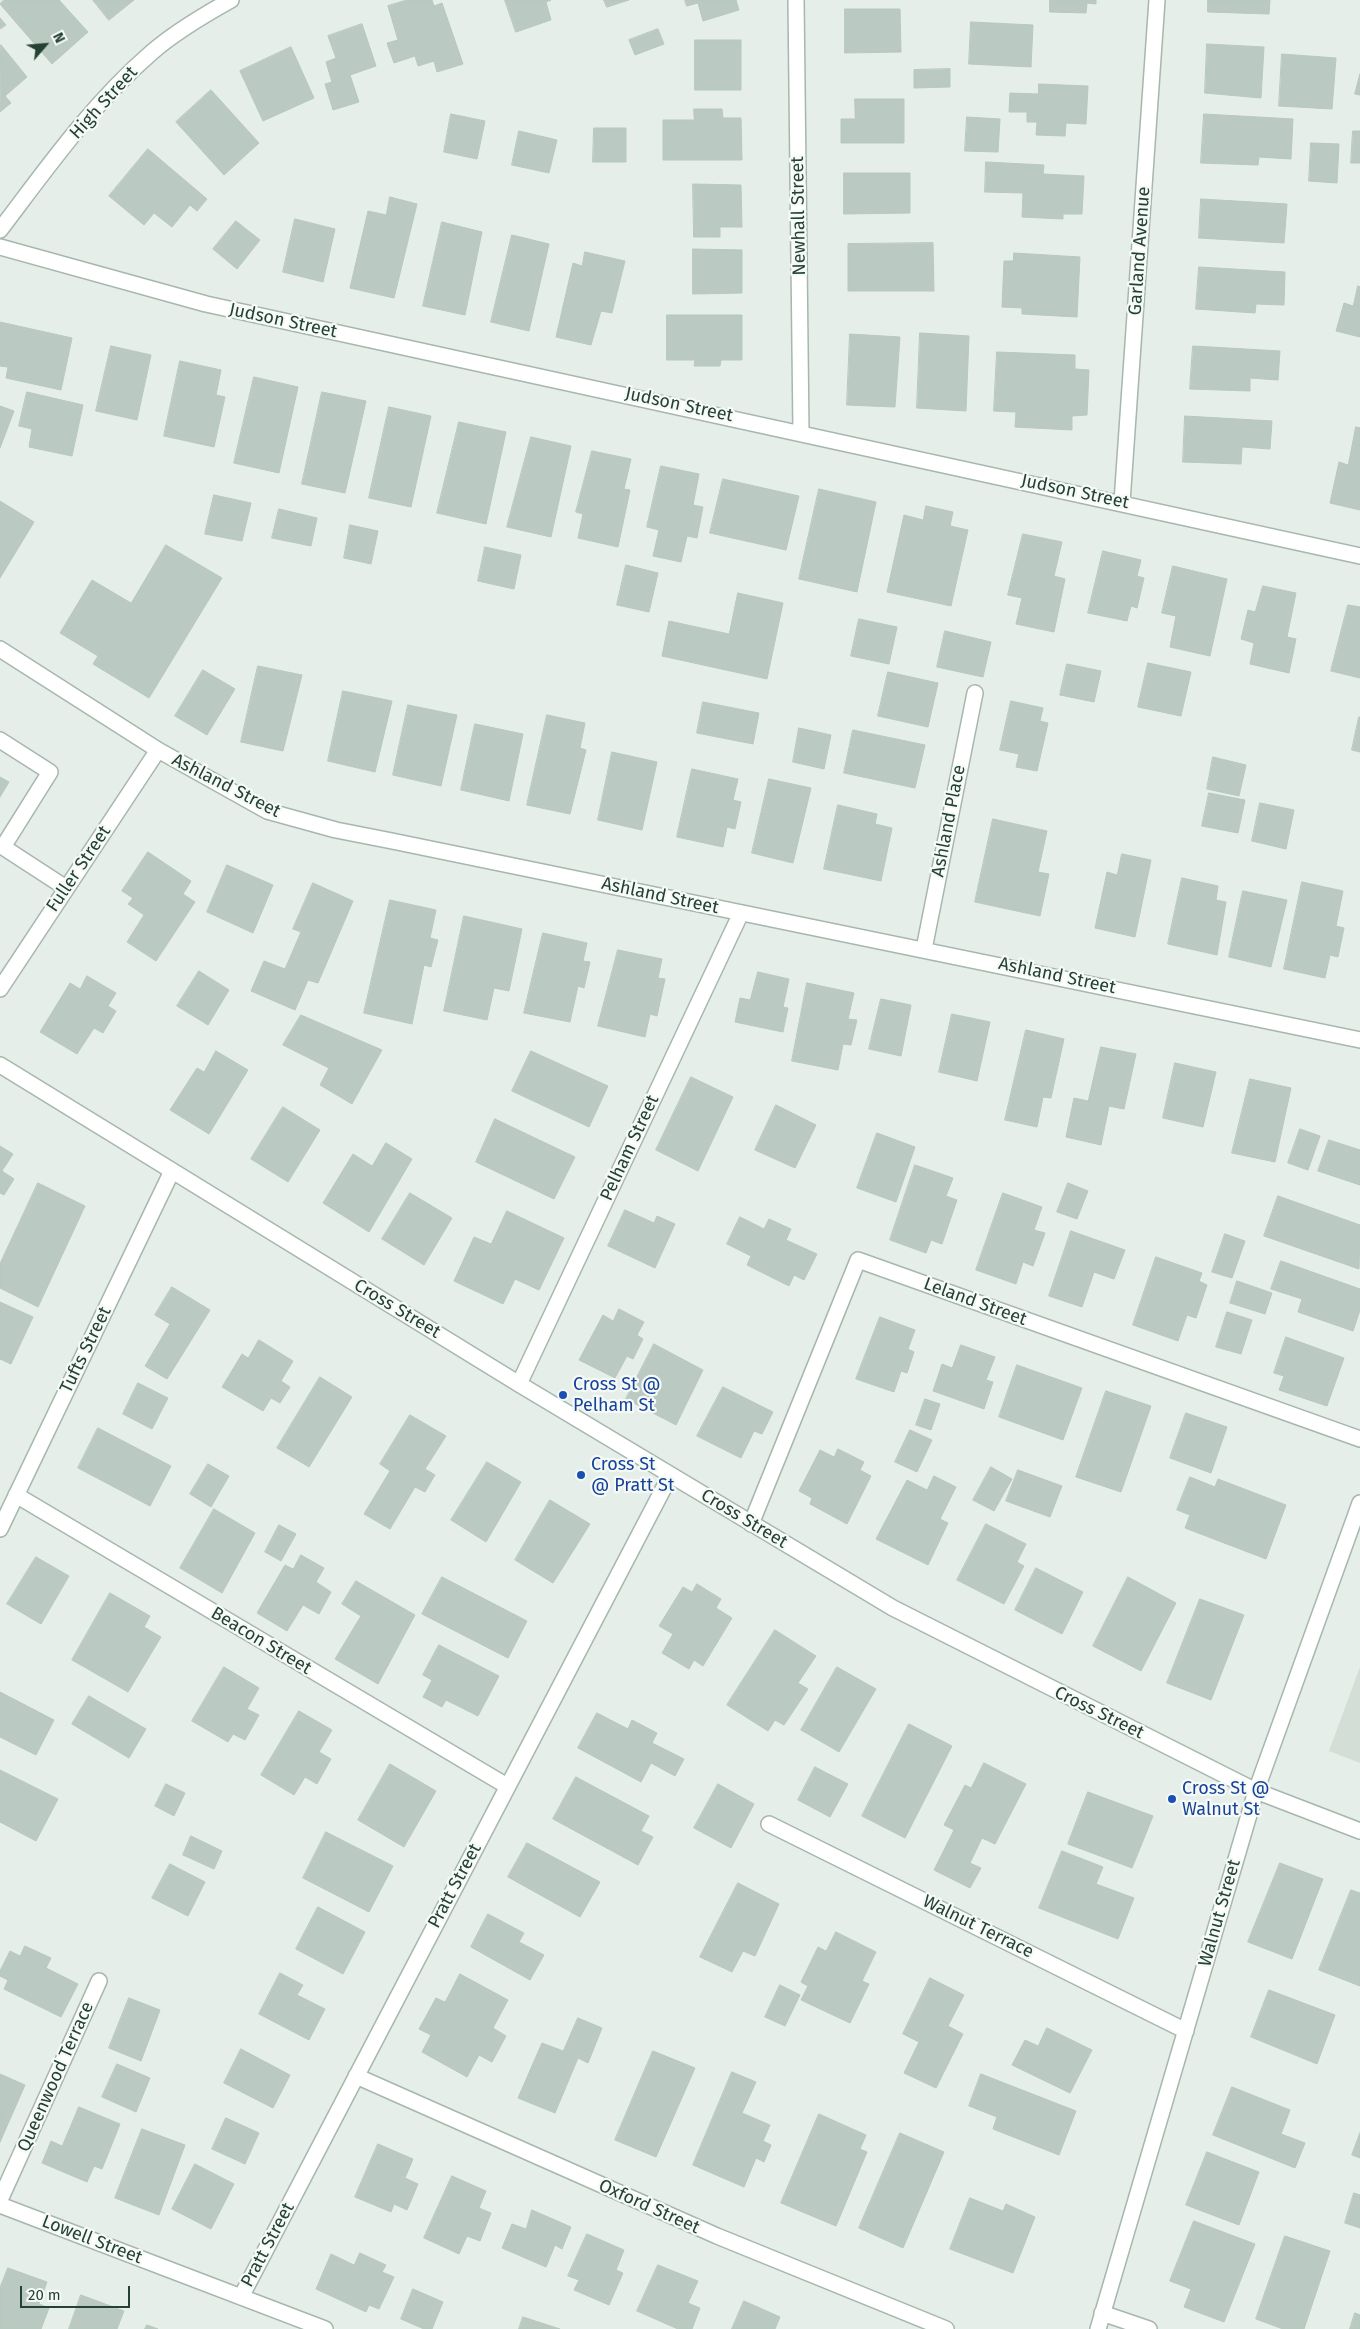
<!DOCTYPE html>
<html>
<head>
<meta charset="utf-8">
<style>
	body { margin:0 }
	#map { position:relative; width:1360px; height:2329px; overflow:hidden; background:#e5eee8; font-family:"Fira Sans",sans-serif }
	canvas { display:block }
	.north { position:absolute; left:20px; top:20px; width:50px; height:50px; -webkit-text-stroke:4px #f6faf7; paint-order:stroke; rotate:63deg; font-size:14px; font-weight:700; line-height:20px; text-align:center; color:#244133 }
	.north::after { content:''; display:block; margin:auto; width:18px; height:22px; background:#244133; clip-path:polygon(50% 0,100% 100%,50% 72%,0 100%) }
	.scale { position:absolute; left:20px; top:2286px; width:110px; height:22px; box-sizing:border-box; border:2px solid #244133; border-top:0; padding-left:6px; font-size:15px; line-height:18px; white-space:nowrap; color:#244133; -webkit-text-stroke:4px #f6faf7; paint-order:stroke }
</style>
</head>
<body>
<div id="map">
<canvas width="1360" height="2329"></canvas>
<div class="north">N</div>
<div class="scale">20 m</div>
</div>
<script>
const ctx = document.querySelector('canvas').getContext('2d');
ctx.lineJoin = 'round';
function fill(path, color) {
  ctx.fillStyle = color;
  ctx.fill(path, 'evenodd');
}
function strokePath(path, color, width, dash) {
  ctx.strokeStyle = color;
  ctx.lineWidth = width;
  ctx.lineCap = dash ? 'butt' : 'round';
  ctx.setLineDash(dash || []);
  ctx.stroke(path);
}
function write(font, color, halo, rows, align = 'center') {
  ctx.font = font + ' "Fira Sans",sans-serif';
  ctx.lineWidth = 4.5;
  ctx.setLineDash([]);
  ctx.textBaseline = 'middle';
  ctx.strokeStyle = halo;
  ctx.fillStyle = color;
  for (const [text, x, y, turn = 0] of rows) {
    ctx.save();
    ctx.translate(x, y);
    ctx.rotate((+turn || 0) * Math.PI / 180);
    ctx.textAlign = isNaN(turn) ? turn : align;
    if (halo) ctx.strokeText(text, 0, 0);
    ctx.fillText(text, 0, 0);
    ctx.restore();
  }
}
fill(new Path2D(`
	M1360 1667V1763L1329 1751Z`), '#d3ded7');
const building = new Path2D(`
	M4 0H59L88 32 52 64 0 4Z
	M93 0H134L109 20Z
	M407 0H432L434 6 442 3 463 64 437 72 434 61 418 66 415 56 394 63 387 43 398 40 388 6Z
	M505 0H551L546 2 551 20 516 32Z
	M604 0H629L607 7Z
	M685 0H736L739 10 703 21 698 3 687 6Z
	M1050 0H1096V4L1087 3 1086 13 1050 12Z
	M1208 0H1270L1269 14 1208 12Z
	M845 9H900L901 52 845 53Z
	M0 18 6 25 0 29Z
	M971 22 1033 25 1031 67 969 64Z
	M362 24 376 66 350 75 359 102 333 110 325 84 332 82 326 62 336 58 328 36Z
	M658 29 664 44 635 55 629 40Z
	M695 40H741V90H695Z
	M1207 44 1264 47 1261 98 1205 93Z
	M1 45 27 77 5 96 11 103 0 112Z
	M291 47 314 98 263 121 240 71Z
	M1282 54 1336 58 1332 109 1279 106Z
	M950 69V87L914 88V70Z
	M1360 74V95L1355 94Z
	M1039 84 1088 86 1086 124 1066 123 1065 136 1036 135 1037 122H1027V112H1009L1010 93 1038 94Z
	M211 90 259 143 224 175 176 122Z
	M855 99H904V143H841V119H855Z
	M694 109H722L723 118H741L742 160H663V120H694Z
	M451 114 485 121 477 159 444 152Z
	M1204 114 1293 119 1291 159 1259 157 1258 165 1201 163Z
	M967 117 1000 119 998 152 965 151Z
	M594 128H626V162H593Z
	M519 131 557 140 549 173 512 165Z
	M1353 131H1360V163H1351Z
	M1311 143 1339 144 1337 183 1309 181Z
	M148 149 207 199 197 211 190 205 172 227 154 213 144 225 109 196Z
	M986 162 1044 165 1043 174 1084 176 1082 214H1063V219L1022 217 1023 193 985 192Z
	M844 173H910V213L844 214Z
	M693 184 741 185 742 227H720V237H694Z
	M390 197 417 204 394 298 350 288 368 211 386 215Z
	M1201 199 1287 204 1284 243 1199 238Z
	M295 219 335 229 323 282 283 272Z
	M236 221 260 240 237 269 213 249Z
	M442 222 482 232 465 315 423 306Z
	M512 235 549 244 529 331 491 322Z
	M933 243 934 291H848V244Z
	M693 249 742 250V293L693 294Z
	M585 252 625 261 612 313 601 311 591 345 556 337 573 263 582 266Z
	M1014 253 1080 257 1077 317 1022 314V308L1002 307 1004 261H1013Z
	M1199 267 1285 272 1284 305 1256 304 1255 313 1196 309Z
	M1358 286 1360 287V337L1336 331 1344 303 1353 306Z
	M667 315H742V360H721L720 366H694L695 360H667Z
	M0 322 72 338 61 390 6 378 8 367 0 366Z
	M920 333 969 336 966 411 917 408Z
	M850 334 900 337 895 407 847 405Z
	M111 346 151 355 137 420 96 411Z
	M1193 346 1280 351 1278 380 1250 378V391L1190 389Z
	M997 352 1075 355V369L1089 370 1087 415 1072 416V430L1015 427 1016 412 994 411Z
	M180 361 221 370 216 395 225 397 214 447 164 436Z
	M254 377 298 387 279 473 234 463Z
	M27 392 83 405 72 456 29 447 32 429 19 426Z
	M322 392 366 401 345 493 302 484Z
	M0 406 14 411 0 448Z
	M389 407 431 416 411 507 369 498Z
	M1185 416 1272 421 1270 449 1242 447 1241 464 1183 462Z
	M459 422 506 432 486 524 437 513Z
	M1356 427 1360 428V510L1330 503 1339 462 1348 465Z
	M531 437 571 446 551 537 507 527Z
	M592 451 631 459 624 489 630 490 618 547 578 538 583 514 576 512Z
	M661 466 699 474 693 505 703 507 697 538 687 536 681 562 653 556 659 530 647 527Z
	M723 479 799 496 786 550 710 533Z
	M819 489 876 502 857 592 799 579Z
	M214 495 251 503 242 541 205 534Z
	M0 501 34 522 0 578Z
	M926 506 953 512 950 526 968 530 951 606 887 592 904 515 923 520Z
	M279 509 317 518 311 546 272 538Z
	M350 525 378 531 371 564 344 558Z
	M1023 534 1062 542 1054 576 1065 579 1054 632 1016 624 1022 598 1008 595Z
	M166 545 222 578 149 698 93 664 98 656 60 633 92 580 131 603Z
	M485 547 521 555 514 589 478 581Z
	M1103 551 1141 560 1137 576 1144 578 1137 608 1131 606 1127 621 1088 613Z
	M626 565 658 573 649 612 617 605Z
	M1173 566 1227 579 1210 656 1170 647 1176 616 1162 613Z
	M1263 586 1296 593 1287 637 1296 639 1289 673 1250 664 1254 643 1241 639 1248 610 1255 612Z
	M738 593 783 603 767 679 662 656 669 621 729 634Z
	M1348 605 1360 607V678L1331 671Z
	M859 619 897 627 889 664 851 656Z
	M945 631 991 642 983 677 937 667Z
	M1148 663 1191 672 1181 716 1138 707Z
	M1067 664 1101 671 1094 702 1060 695Z
	M258 666 302 675 283 751 241 742Z
	M203 670 235 689 207 735 175 716Z
	M888 672 938 683 928 727 878 716Z
	M343 691 392 701 375 772 328 761Z
	M1011 701 1043 708 1040 721 1048 723 1037 771 1016 767 1019 754 1000 750Z
	M703 702 759 713 753 744 697 733Z
	M408 705 457 715 441 786 393 775Z
	M547 715 585 723 580 748 586 750 570 814 527 805Z
	M1359 717H1360V752L1352 750Z
	M475 724 523 734 509 801 461 790Z
	M799 728 831 735 824 769 793 762Z
	M853 730 925 745 915 788 844 773Z
	M612 752 657 762 642 830 598 820Z
	M1213 757 1246 765 1239 796 1207 789Z
	M692 769 738 779 733 800 741 802 735 829 727 827 723 847 677 837Z
	M0 777 9 782 0 797Z
	M769 779 811 788 793 863 752 853Z
	M1209 793 1245 800 1238 833 1202 826Z
	M1260 803 1294 810 1286 849 1252 841Z
	M838 805 877 814 875 824 892 828 881 881 824 869Z
	M993 819 1047 831 1038 872 1049 874 1040 916 975 902Z
	M148 852 191 881 183 894 195 902 156 961 127 942 144 915 128 904 133 898 122 891Z
	M1122 854 1151 860 1135 937 1095 928 1107 872 1117 875Z
	M227 865 273 885 253 933 207 912Z
	M1182 878 1218 886 1216 900 1226 902 1217 955 1168 944Z
	M1302 882 1343 891 1336 926 1344 928 1338 957 1330 955 1325 978 1284 969Z
	M313 883 353 901 318 983 308 980 295 1010 251 991 264 961 285 969 301 932 293 929Z
	M1243 891 1287 900 1271 967 1229 957Z
	M390 900 436 910 430 938 438 940 431 967 424 965 412 1024 364 1013Z
	M464 916 522 929 509 991 494 988 487 1020 444 1011Z
	M543 933 587 943 583 961 590 962 584 988 578 986 570 1022 524 1013Z
	M618 950 662 959 658 978 665 979 657 1016 650 1014 645 1037 598 1026Z
	M199 971 229 990 208 1025 177 1006Z
	M758 972 789 979 783 1007 788 1008 783 1032 735 1022 740 998 750 1000Z
	M87 976 116 993 108 1006 116 1011 103 1033 94 1028 77 1054 40 1032 70 983 80 989Z
	M807 983 854 993 848 1019 857 1020 851 1045 843 1044 838 1070 792 1061Z
	M881 999 911 1005 901 1056 869 1049Z
	M952 1014 990 1022 977 1081 939 1072Z
	M301 1015 382 1050 352 1104 320 1085 329 1068 283 1045Z
	M1026 1030 1064 1039 1051 1098 1043 1097 1037 1127 1005 1120Z
	M1101 1047 1136 1054 1124 1109 1109 1106 1101 1145 1066 1137 1074 1098 1088 1101Z
	M216 1051 248 1070 209 1134 170 1110 197 1068 204 1072Z
	M531 1051 608 1086 589 1127 512 1091Z
	M1175 1063 1216 1072 1203 1127 1163 1118Z
	M691 1077 733 1097 698 1171 656 1150Z
	M1250 1079 1291 1088 1275 1162 1232 1153Z
	M776 1105 816 1125 795 1168 755 1150Z
	M283 1107 320 1130 288 1182 251 1159Z
	M495 1119 575 1157 554 1199 476 1162Z
	M1300 1129 1320 1136 1308 1170 1288 1163Z
	M877 1133 915 1147 896 1202 857 1188Z
	M1329 1140 1360 1150V1185L1318 1171Z
	M386 1143 412 1159 369 1232 323 1203 353 1154 372 1166Z
	M0 1146 13 1154 2 1171 14 1179 4 1195 0 1193Z
	M915 1165 953 1178 946 1196 957 1200 942 1244 931 1240 926 1253 890 1240Z
	M38 1183 85 1206 38 1307 0 1288V1264Z
	M1068 1183 1088 1191 1077 1219 1057 1212Z
	M410 1193 452 1218 424 1265 382 1239Z
	M1003 1193 1042 1207 1034 1230 1045 1233 1033 1266 1023 1262 1016 1284 976 1270Z
	M1278 1196 1360 1225 1359 1269 1264 1236Z
	M625 1210 654 1223 657 1216 675 1224 655 1268 608 1246Z
	M507 1211 564 1238 539 1290 515 1279 503 1304 454 1281 474 1237 491 1244Z
	M740 1217 764 1229 769 1219 791 1229 786 1240 817 1254 804 1280 794 1275 789 1286 747 1265 751 1256 727 1244Z
	M1071 1231 1125 1250 1114 1279 1094 1272 1082 1307 1049 1296Z
	M1225 1234 1245 1241 1232 1278 1212 1272Z
	M1156 1257 1202 1273 1199 1281 1207 1285 1196 1318 1187 1315 1178 1341 1133 1325Z
	M1281 1261 1360 1289V1310L1353 1331 1298 1312 1302 1299 1271 1289Z
	M1237 1281 1272 1293 1265 1314 1230 1303Z
	M172 1287 210 1310 167 1379 145 1366 170 1324 155 1315Z
	M0 1302 33 1317 11 1364 0 1359Z
	M619 1309 644 1322 637 1335 643 1339 633 1359 627 1356 615 1378 579 1360 603 1315 613 1321Z
	M1227 1312 1252 1320 1241 1354 1216 1347Z
	M880 1317 915 1330 908 1349 914 1352 907 1373 901 1371 894 1392 856 1379Z
	M1286 1337 1344 1358 1327 1406 1279 1390 1284 1376 1274 1373Z
	M259 1340 293 1361 281 1381 290 1387 280 1403 271 1398 263 1411 222 1387 242 1354 248 1358Z
	M654 1344 703 1370 676 1425 626 1399Z
	M961 1345 995 1357 986 1380 993 1382 984 1409 933 1391 942 1364 952 1368Z
	M1017 1365 1082 1388 1063 1440 999 1417Z
	M320 1377 352 1397 309 1467 277 1448Z
	M138 1383 168 1398 152 1429 123 1414Z
	M723 1387 773 1412 762 1434 754 1431 741 1458 697 1436Z
	M1106 1391 1151 1406 1121 1492 1076 1477Z
	M925 1399 940 1404 931 1430 916 1425Z
	M1186 1413 1227 1427 1211 1473 1170 1458Z
	M410 1415 446 1436 425 1469 435 1475 425 1492 415 1487 390 1529 364 1514 390 1471 380 1464Z
	M98 1428 171 1466 150 1506 78 1468Z
	M910 1430 932 1440 917 1472 895 1462Z
	M838 1449 864 1462 860 1470 871 1476 847 1524 810 1504 812 1498 799 1491 820 1450 834 1457Z
	M487 1462 521 1482 486 1542 451 1520Z
	M208 1464 229 1476 211 1507 190 1494Z
	M991 1467 1012 1479 994 1511 973 1500Z
	M1018 1470 1062 1486 1050 1517 1006 1501Z
	M934 1476 956 1487 940 1519 948 1523 928 1565 876 1539 907 1480 927 1490Z
	M1190 1477 1215 1487 1218 1479 1286 1505 1266 1559 1185 1528 1190 1515 1177 1510Z
	M550 1500 590 1524 553 1583 515 1560Z
	M214 1509 255 1533 222 1593 180 1568Z
	M986 1524 1026 1544 1017 1562 1024 1566 1004 1604 957 1580Z
	M279 1525 296 1534 281 1561 265 1552Z
	M301 1555 324 1568 316 1582 331 1592 319 1614 303 1605 287 1631 257 1613 285 1565 293 1569Z
	M36 1557 69 1576 41 1624 7 1604Z
	M1036 1568 1083 1592 1062 1634 1015 1610Z
	M442 1577 527 1621 508 1658 422 1614Z
	M1128 1577 1176 1603 1141 1671 1093 1646Z
	M356 1581 415 1615 378 1684 335 1659 361 1616 342 1604Z
	M697 1584 721 1599 716 1608 732 1618 703 1666 694 1660 689 1669 662 1653 673 1634 659 1626 683 1587 692 1592Z
	M110 1593 150 1616 144 1627 161 1637 128 1692 72 1660Z
	M1200 1599 1244 1615 1211 1700 1167 1683Z
	M775 1630 816 1656 798 1683 808 1689 784 1725 775 1720 768 1731 727 1705Z
	M439 1645 499 1676 478 1716 446 1700 442 1707 423 1697 432 1680 423 1675Z
	M224 1667 259 1688 247 1709 259 1715 245 1740 233 1734 228 1742 192 1721Z
	M837 1667 876 1689 839 1752 801 1730Z
	M0 1692 54 1720 36 1755 0 1737Z
	M89 1696 146 1729 129 1758 72 1724Z
	M299 1711 332 1730 319 1752 331 1759 317 1784 305 1777 294 1795 261 1775Z
	M597 1713 628 1729 632 1720 657 1733 652 1743 684 1759 675 1776 651 1763 641 1782 578 1748Z
	M909 1724 952 1746 905 1838 862 1816Z
	M984 1763 1026 1784 995 1844 982 1838 970 1863 981 1868 970 1888 934 1870 954 1830 944 1825 965 1785 971 1788Z
	M390 1764 436 1791 404 1847 358 1820Z
	M815 1767 848 1784 830 1817 798 1800Z
	M0 1770 58 1799 36 1841 0 1822Z
	M576 1777 649 1816 641 1831 653 1837 638 1865 553 1819Z
	M166 1784 185 1793 174 1816 155 1806Z
	M718 1784 754 1804 731 1848 694 1828Z
	M1088 1792 1153 1816 1132 1868 1068 1844Z
	M326 1832 393 1866 369 1912 303 1878Z
	M191 1836 222 1851 214 1869 183 1855Z
	M527 1843 600 1882 580 1917 508 1877Z
	M1062 1851 1103 1867 1096 1884 1134 1898 1118 1939 1039 1908Z
	M1280 1863 1323 1879 1292 1959 1248 1942Z
	M170 1864 205 1882 188 1916 152 1898Z
	M738 1883 779 1904 755 1956 743 1951 732 1972 700 1957Z
	M1351 1890 1360 1893V1986L1319 1970Z
	M318 1907 365 1932 343 1974 296 1949Z
	M488 1914 524 1933 519 1942 544 1955 530 1980 471 1947Z
	M836 1932 876 1952 862 1981 869 1984 850 2023 801 2000 808 1986 801 1982 818 1947 826 1951Z
	M25 1946 51 1958 46 1968 78 1984 61 2017 4 1989 8 1980 0 1976V1971L10 1951 20 1956Z
	M280 1973 303 1985 297 1995 325 2009 309 2040 259 2014Z
	M460 1974 508 2000 493 2028 506 2036 492 2062 479 2055 467 2077 422 2052 431 2035 419 2029 436 1998 445 2002Z
	M930 1978 964 1995 948 2026 963 2034 936 2088 904 2073 919 2042 903 2034Z
	M780 1985 800 1995 785 2026 765 2017Z
	M1269 1990 1335 2015 1317 2064 1251 2037Z
	M129 1998 160 2010 141 2061 109 2048Z
	M578 2018 602 2028 588 2063 578 2058 555 2113 518 2098 542 2043 563 2051Z
	M1047 2028 1092 2050 1070 2093 1012 2065 1025 2040 1038 2046Z
	M241 2049 290 2075 273 2108 224 2083Z
	M653 2051 695 2068 656 2157 615 2140Z
	M117 2064 150 2078 136 2112 102 2097Z
	M732 2072 756 2082 742 2113 770 2125 763 2141 771 2145 764 2162 756 2158 744 2187 693 2165Z
	M0 2074 25 2085 0 2142Z
	M981 2074 1076 2111 1059 2155 993 2129 997 2117 969 2106Z
	M1232 2087 1290 2110 1281 2134 1305 2143 1295 2168 1213 2135Z
	M79 2107 120 2124 102 2169 94 2166 87 2182 42 2163 51 2141 62 2146Z
	M819 2114 866 2135 860 2149 867 2152 836 2226 781 2203Z
	M226 2118 259 2133 245 2164 212 2149Z
	M142 2129 185 2145 159 2215 115 2198Z
	M900 2133 944 2152 903 2248 859 2228Z
	M1360 2133V2158L1352 2155Z
	M378 2144 413 2159 405 2178 418 2184 407 2210 394 2204 391 2212 355 2197Z
	M1207 2152 1259 2172 1239 2225 1186 2205Z
	M195 2164 234 2184 211 2229 172 2209Z
	M452 2176 486 2191 479 2208 491 2213 480 2241 467 2236 459 2254 424 2238Z
	M1354 2193 1360 2195V2228L1345 2223Z
	M970 2198 1003 2211 1006 2204 1035 2217 1013 2273 950 2249Z
	M532 2210 571 2227 562 2249 555 2245 546 2267 502 2248 512 2224 526 2229Z
	M1194 2221 1255 2244 1224 2322 1184 2307 1191 2289 1170 2281Z
	M587 2234 624 2250 616 2270 623 2273 609 2305 574 2290 579 2280 568 2276Z
	M1285 2236 1330 2251 1304 2329H1283L1256 2319Z
	M360 2253 386 2265 382 2272 394 2277 379 2309 369 2305 366 2312 316 2289 331 2254 354 2265Z
	M658 2265 698 2281 688 2303 700 2308 692 2329H678L637 2311Z
	M8 2268 47 2282 39 2304 49 2308 41 2329H0V2288Z
	M413 2289 443 2302 432 2329H424L401 2319Z
	M81 2295 124 2311 117 2329H69Z
	M744 2301 780 2317 775 2329H732Z
	M1355 2313 1360 2315V2329H1350Z
	M523 2317 560 2329H519Z
	M147 2325 158 2329H145Z`);
fill(building, '#bac9c1');
strokePath(building, '#b7c8be', 1);
const minor = new Path2D(`
	M796 0 801 432
	M0 230C47 168 92 104 151 53 175 32 204 15 231 0
	M0 247 206 304 1360 556
	M1122 502 1157 0
	M0 649 158 750 267 811 336 830 392 841 1360 1040
	M0 740 50 772 3 847 66 888
	M924 949 975 693
	M0 989 158 750
	M0 1065 519 1384 893 1608 1256 1791 1360 1831
	M519 1384 741 913
	M16 1495 507 1786
	M751 1524 858 1260 1360 1439
	M0 1529 172 1171
	M769 1824 1186 2031
	M356 2076 717 2236 946 2329
	M0 2200 99 1981
	M0 2205 325 2329
	M241 2297 670 1476
	M1102 2313 1149 2329
	M1098 2329 1256 1791 1360 1503`);
strokePath(minor, '#a7b7ae', 18);
strokePath(minor, '#fff', 15);
for (const [x, y, r, color] of [
	[563,1395,5,"#1a4fb4"],
	[581,1475,5,"#1a4fb4"],
	[1172,1799,5,"#1a4fb4"]
]) {
  const dot = new Path2D();
  dot.arc(x, y, r, 0, 2 * Math.PI);
  ctx.fillStyle = color;
  ctx.fill(dot);
  strokePath(dot, '#f6faf7', 2);
}
write('18px', '#244133', '#f6faf7', [
	["High Street",104,103,-48],
	["Newhall Street",799,216,-91],
	["Garland Avenue",1140,251,-86],
	["Judson Street",283,321,12],
	["Judson Street",679,405,12],
	["Judson Street",1075,492,12],
	["Ashland Street",226,786,27],
	["Ashland Place",949,821,-79],
	["Fuller Street",79,869,-56],
	["Ashland Street",660,896,12],
	["Ashland Street",1057,976,12],
	["Pelham Street",630,1148,-65],
	["Leland Street",975,1302,20],
	["Cross Street",397,1309,31],
	["Tufts Street",86,1350,-64],
	["Cross Street",744,1519,31],
	["Beacon Street",261,1641,31],
	["Cross Street",1099,1713,26],
	["Pratt Street",455,1886,-62],
	["Walnut Street",1220,1913,-74],
	["Walnut Terrace",978,1927,26],
	["Queenwood Terrace",56,2077,-66],
	["Oxford Street",649,2207,24],
	["Lowell Street",92,2240,21],
	["Pratt Street",268,2245,-62]
]);
write('18px', '#164399', '#f6faf7', [
	["Cross St @",573,1385],
	["Pelham St",573,1406],
	["Cross St",591,1465],
	["@ Pratt St",591,1486],
	["Cross St @",1182,1789],
	["Walnut St",1182,1810]
], 'left');
</script>
</body>
</html>
